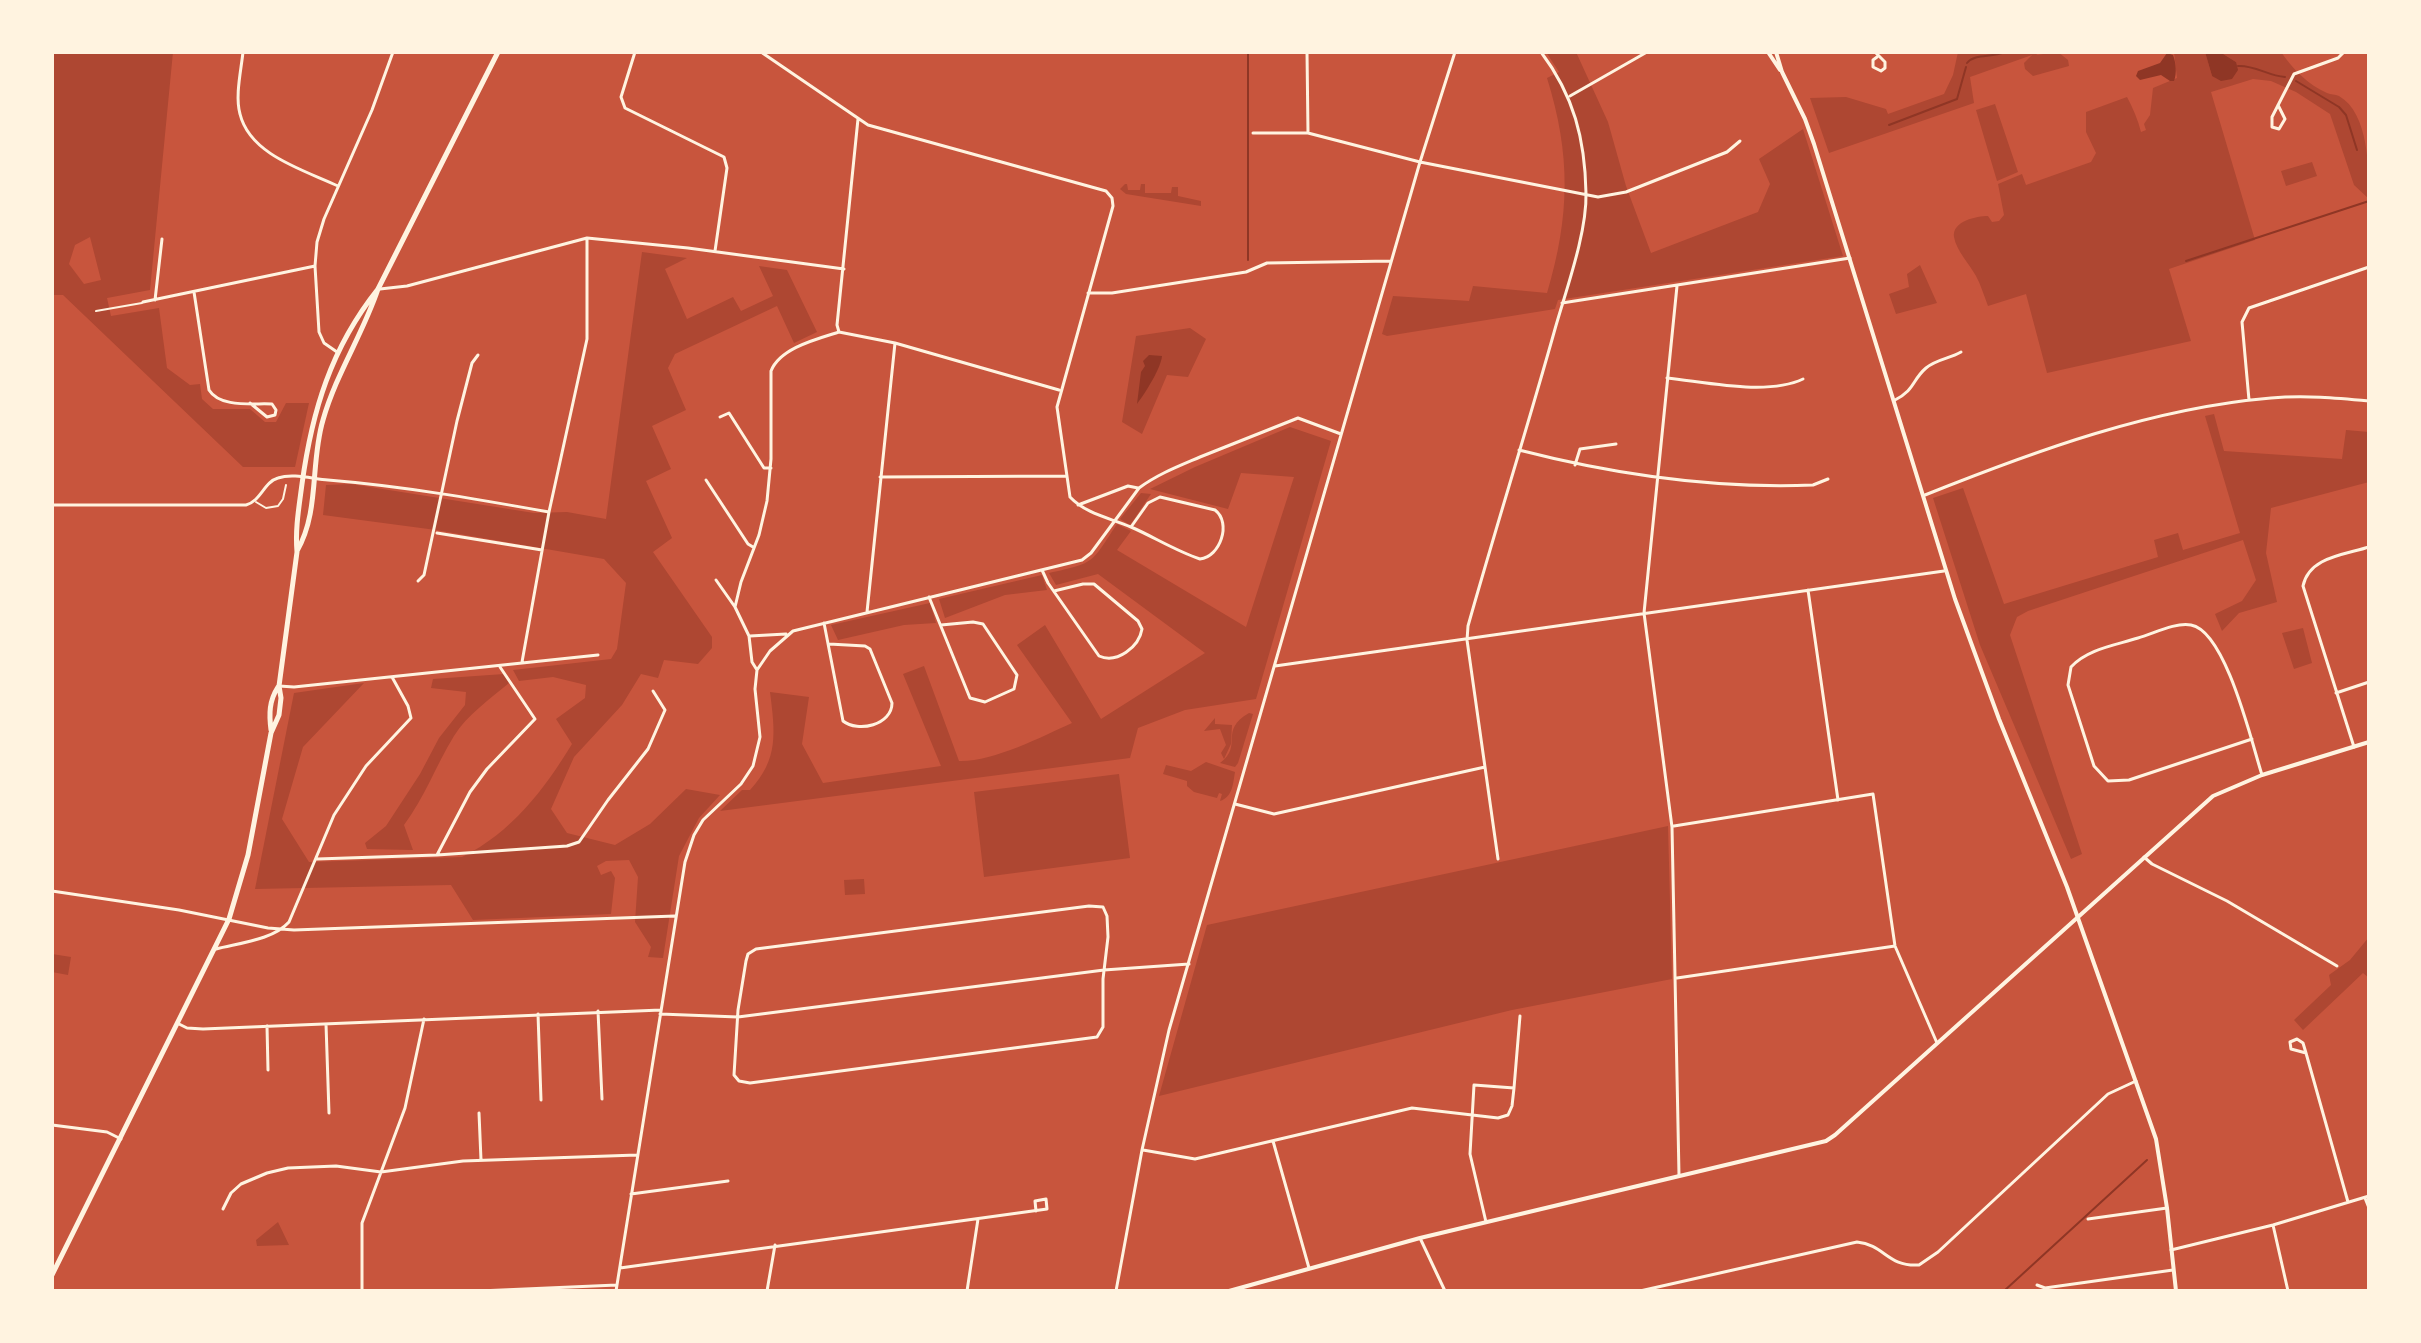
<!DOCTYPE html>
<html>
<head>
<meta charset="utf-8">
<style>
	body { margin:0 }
	#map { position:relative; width:2421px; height:1343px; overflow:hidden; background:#c8553d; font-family:Quicksand,sans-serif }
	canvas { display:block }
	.frame { position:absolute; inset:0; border:54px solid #fff3e0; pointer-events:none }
</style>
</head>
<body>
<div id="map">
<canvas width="2421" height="1343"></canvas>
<div class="frame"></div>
</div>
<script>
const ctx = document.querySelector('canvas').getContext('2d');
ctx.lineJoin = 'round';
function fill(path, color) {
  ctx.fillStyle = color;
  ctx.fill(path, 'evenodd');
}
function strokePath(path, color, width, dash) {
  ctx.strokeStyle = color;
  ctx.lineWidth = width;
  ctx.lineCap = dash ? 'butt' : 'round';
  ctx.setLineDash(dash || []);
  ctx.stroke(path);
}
fill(new Path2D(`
	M52 52H173L150 290 107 298 111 316 159 308 167 368 190 385 200 384 202 399 213 409H250L265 422H276L286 403H309L295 467H243L63 295H52ZM90 237 101 280 84 284 69 264 75 245Z
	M1546 52H1576L1608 122 1626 186 1651 253 1758 212 1770 184 1759 159 1803 129 1843 256 1558 300 1555 309 1387 336 1382 334 1393 296 1469 301 1473 286 1547 293C1570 216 1571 155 1547 78L1559 72Z
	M1958 52H2041L2036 55 2058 52 2068 60 2069 66 2033 76 2025 69 2024 63 2032 55 1970 77 1974 103 1829 153 1810 98 1846 97 1886 109 1888 114 1944 94 1953 75Z
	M2174 52H2205L2212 76 2236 62 2220 52H2281C2292 68 2308 85 2327 93 2331 95 2335 94 2339 96 2369 113 2369 170 2369 199L2354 185 2330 114 2296 92 2271 81 2253 79 2211 92 2255 240 2169 269 2191 341 2047 373 2026 294 1988 306C1984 296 1981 285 1976 276 1970 265 1956 250 1954 237 1952 221 1977 216 1988 216L1992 222 1999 221 2004 215 1998 184 2022 174 2026 185 2091 162 2096 153 2086 132V112L2127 97C2133 108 2138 120 2141 132L2146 130 2144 124 2150 115 2153 88 2177 78Z
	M1995 104 2018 172 1997 181 1976 110Z
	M2312 162 2317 176 2286 186 2281 171Z
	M1125 184H1127L1128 190H1140L1141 184H1145V193H1171L1172 187H1178V196L1201 201V206L1126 194 1120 189Z
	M642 252 687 258 665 269 687 319 733 297 741 311 773 296 759 266 787 270 817 332 794 343 777 306 675 354 668 368 686 410 652 426 671 469 646 481 672 538 653 552 712 637V648L698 664 664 660 658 678 641 674 622 705 574 757 551 809 567 833 615 845 650 824 686 789 720 795 699 818 679 856 663 958 648 957 651 947 635 922 638 877 629 860 606 861 597 866 601 875 611 871 615 878 611 914 473 920 451 885 255 889 294 693 364 683 303 747 282 819 309 862 462 857C511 833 544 790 572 744L556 719 585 698 586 685 553 677 519 681 513 670 611 659 617 649 626 583 604 559 436 530 323 515 326 485 351 484 534 513 567 512 606 519Z
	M1920 265 1937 303 1896 314 1889 294 1909 287 1907 274Z
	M1190 328 1206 339 1188 377 1167 375 1142 434 1122 422 1136 336Z
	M2214 414 2224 451 2342 459 2346 430 2369 432V482L2271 508 2266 553 2277 602 2239 613 2222 631 2215 614 2242 601 2256 580 2243 540 2028 611 2017 617 2010 635 2082 854 2071 859 1980 645 1933 498 1963 488 2004 604 2158 557 2154 540 2178 533 2183 550 2240 533 2205 416Z
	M1290 427 1331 441 1256 699 1185 710 1138 728 1130 758 720 811 742 790H750C779 759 775 732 770 692L809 697 802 744 823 783 941 766 903 674 924 666 959 761C993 762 1041 737 1072 723L1017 645 1045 625 1101 719 1205 653 1098 574 1056 585 1049 573C1096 563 1091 563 1117 524L1131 531 1117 550 1246 627 1294 477 1241 473 1228 509 1150 489 1195 467Z
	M1141 493 1151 494 1130 525 1120 519Z
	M1042 575 1047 590 1005 595 945 618 939 599Z
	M930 603 936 623 904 625 838 640 831 625Z
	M2303 628 2312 663 2294 669 2282 633Z
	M504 674 509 683C490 699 467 715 454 736 436 765 425 797 404 825L413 850 367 849 365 843 386 826 420 774 439 738 465 705 466 692 431 688 433 679Z
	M1249 713 1253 714 1238 763 1235 767 1220 763C1244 745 1218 731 1249 713Z
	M1215 718V724L1232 725 1231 744 1224 759 1221 753 1226 745 1220 729 1204 731Z
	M1206 762 1235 772C1233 783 1233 797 1220 801L1222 794 1219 793 1217 798 1194 792 1187 786V781L1163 774 1166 765 1191 771Z
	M1119 774 1130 858 984 877 974 792Z
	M1668 826 1672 979 1512 1010 1159 1096 1207 925Z
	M864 879 865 894 845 895 844 880Z
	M2369 937V978L2363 973 2303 1030 2294 1020 2331 985 2329 975 2350 960Z
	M52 954 71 957 68 975 52 972Z
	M278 1222 289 1245 257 1246 256 1240Z`), '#ae4732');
fill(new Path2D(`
	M2205 52H2220L2236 62 2238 70 2232 79 2221 81 2212 76Z
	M2167 53 2173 55C2176 63 2177 73 2174 81H2170L2161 75 2140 80 2136 76 2138 71 2160 63Z
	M1149 355 1162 356C1161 368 1146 392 1137 404L1141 372 1145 366 1143 361Z`), '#8f3625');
strokePath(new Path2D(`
	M1248 52V260
	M1967 63C1975 53 1992 58 2004 52
	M2238 66C2255 65 2268 76 2285 77
	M2296 81 2339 107 2346 115 2357 150
	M1889 125 1957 99 1966 67
	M2186 261 2369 201
	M2004 1291 2147 1160`), '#8f3625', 2);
strokePath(new Path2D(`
	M96 311 142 303
	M256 502 266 508 278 506 283 499 286 485`), '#fff3e0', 2);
strokePath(new Path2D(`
	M243 52C241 71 235 96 240 114 250 155 304 170 338 186
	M635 52 621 97 625 108 724 157 727 168 715 251
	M761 52 868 125 1106 191 1112 198 1113 206 1057 407 1070 497C1086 514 1110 518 1131 527 1154 537 1176 551 1200 559 1220 557 1232 523 1215 510L1160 497 1148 503 1131 527
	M1307 52 1308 133
	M1875 52 1885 62V68L1881 71 1873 67V60L1877 57
	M1570 96 1647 52
	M2278 105 2285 119 2279 129 2272 127V117L2294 74 2338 58 2344 52
	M1253 133H1308L1420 162 1598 197 1626 192 1727 152 1740 141
	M1677 286 1644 613 1672 827 1679 1175
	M380 289 407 286 587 238 688 248 844 269
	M194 292 209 390C220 408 253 403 272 404L276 410 275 415 267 417 250 403
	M1088 293H1112L1246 272 1267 263 1391 261
	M155 300 162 239
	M143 302 315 266
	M1562 303 1850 258
	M839 332 895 343 1059 390
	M839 332 837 325 858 119
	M337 352 324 343 319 332 315 266 317 242 324 219 372 110 393 52
	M1667 378C1706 382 1767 396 1803 379
	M1895 400C1915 390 1912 380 1926 368 1937 359 1949 359 1961 352
	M2249 400 2242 322 2249 308 2369 267
	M720 417 729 413 764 468H771
	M1519 450C1616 475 1712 489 1813 485L1828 479
	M1575 465 1580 449 1616 444
	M880 477 1067 476
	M706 480 748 544 753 547
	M1925 495C2035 451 2152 408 2271 398 2304 395 2337 398 2369 401
	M52 505H246C261 501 264 482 278 478 293 473 313 479 328 480 402 486 476 499 549 512
	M1078 505 1128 486 1138 488
	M437 533 542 550
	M1042 570 1048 583 1099 656C1117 664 1139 647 1142 629L1138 621 1094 584H1083L1054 591
	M716 580 735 607
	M418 581 424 575 457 421 472 363 478 355
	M1808 590 1838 800
	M929 597 970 698 985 702 1014 689 1017 675 983 624 973 622 941 625
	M867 612 895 343
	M824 623 843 721C858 733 892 725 892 703L870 649 865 646 829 644
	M750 636 786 634
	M522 662 549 512 587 339V238
	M1275 666 1944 571
	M757 670 770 651 793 631 1082 560 1091 553 1139 488C1158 474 1179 466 1200 457 1233 444 1266 431 1298 418L1341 434
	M279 686 294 687 598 655
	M2336 693 2369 682
	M2252 739 2129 780 2108 781 2094 766 2068 685 2071 667C2087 649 2116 645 2138 638 2153 634 2175 622 2191 625 2226 631 2252 744 2262 775
	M2354 747 2303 586C2309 557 2344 555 2369 547
	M1235 804 1274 814 1485 767
	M1674 826 1873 794 1895 946 1937 1043
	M437 855 470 792 487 769 535 719 500 667
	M2144 857 2152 864 2227 901 2337 966
	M317 859 437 855 567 846 579 842 608 800 648 749 665 710 653 691
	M1498 859 1467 640 1468 626C1496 527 1527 429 1555 329 1566 290 1587 233 1586 193 1585 139 1574 96 1541 52
	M52 891 179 910 268 928 294 930 675 916
	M1089 906 1103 907 1107 916 1108 937 1103 979V1027L1097 1037 750 1083 739 1081 734 1075 738 1010 746 961 748 954 756 949Z
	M216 949C239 943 273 940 289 922L334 815 366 766 411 718 408 706 392 677
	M1677 978 1895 946
	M598 1011 602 1099
	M538 1014 541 1100
	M660 1014 738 1017 1104 970 1189 964
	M179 1024 187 1028 203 1029 661 1010
	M326 1024 329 1113
	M267 1026 268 1070
	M2306 1053 2291 1049 2290 1042 2297 1039 2303 1043 2306 1053 2348 1202
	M1514 1088 1520 1016
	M479 1113 481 1160
	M52 1125 107 1132 121 1139
	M1273 1141 1309 1268
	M1143 1150 1195 1159 1412 1108 1498 1118 1508 1115 1512 1106 1514 1088 1474 1085 1470 1154 1486 1222
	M631 1194 728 1181
	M2365 1198 2369 1208
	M223 1209 231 1193 241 1184 267 1173 288 1168 336 1166 381 1172 463 1161 637 1155
	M2088 1219 2167 1208
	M2273 1225 2288 1291
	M1420 1238 1445 1291
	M2171 1250 2273 1225 2369 1196
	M620 1268 1047 1209 1046 1199 1035 1201 1036 1211
	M2037 1285 2045 1288 2173 1270
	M362 1291V1223L405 1108 424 1019
	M479 1291 617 1285
	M616 1291 685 862 694 835 703 820 741 784 753 766 760 737 755 689 757 670 752 662 749 636 735 607 741 582 759 535 767 501 771 459V371C780 348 817 339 839 332
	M767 1291 775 1245
	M967 1291 978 1219
	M1116 1291 1142 1150 1169 1030 1420 162 1455 52
	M1640 1291 1857 1242C1885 1245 1887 1267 1919 1265L1938 1252 2108 1094 2136 1081`), '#fff3e0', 3);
strokePath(new Path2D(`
	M1229 1291 1420 1238 1826 1141 1835 1135 2213 796 2262 775 2369 742`), '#fff3e0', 4);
strokePath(new Path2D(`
	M1768 52 1780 70
	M1776 52 1782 72 1805 119 1814 144 1955 599 1999 719 2067 887 2156 1139 2167 1208 2176 1291`), '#fff3e0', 4);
strokePath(new Path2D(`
	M297 551C320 511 310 463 323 420 336 374 363 334 378 289L498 52
	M271 730C269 714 269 701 278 687
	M52 1275 229 919 248 855 271 733 279 715 281 698 279 686 297 552C295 529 299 507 302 484 312 411 331 348 378 289`), '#fff3e0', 5);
</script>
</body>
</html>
